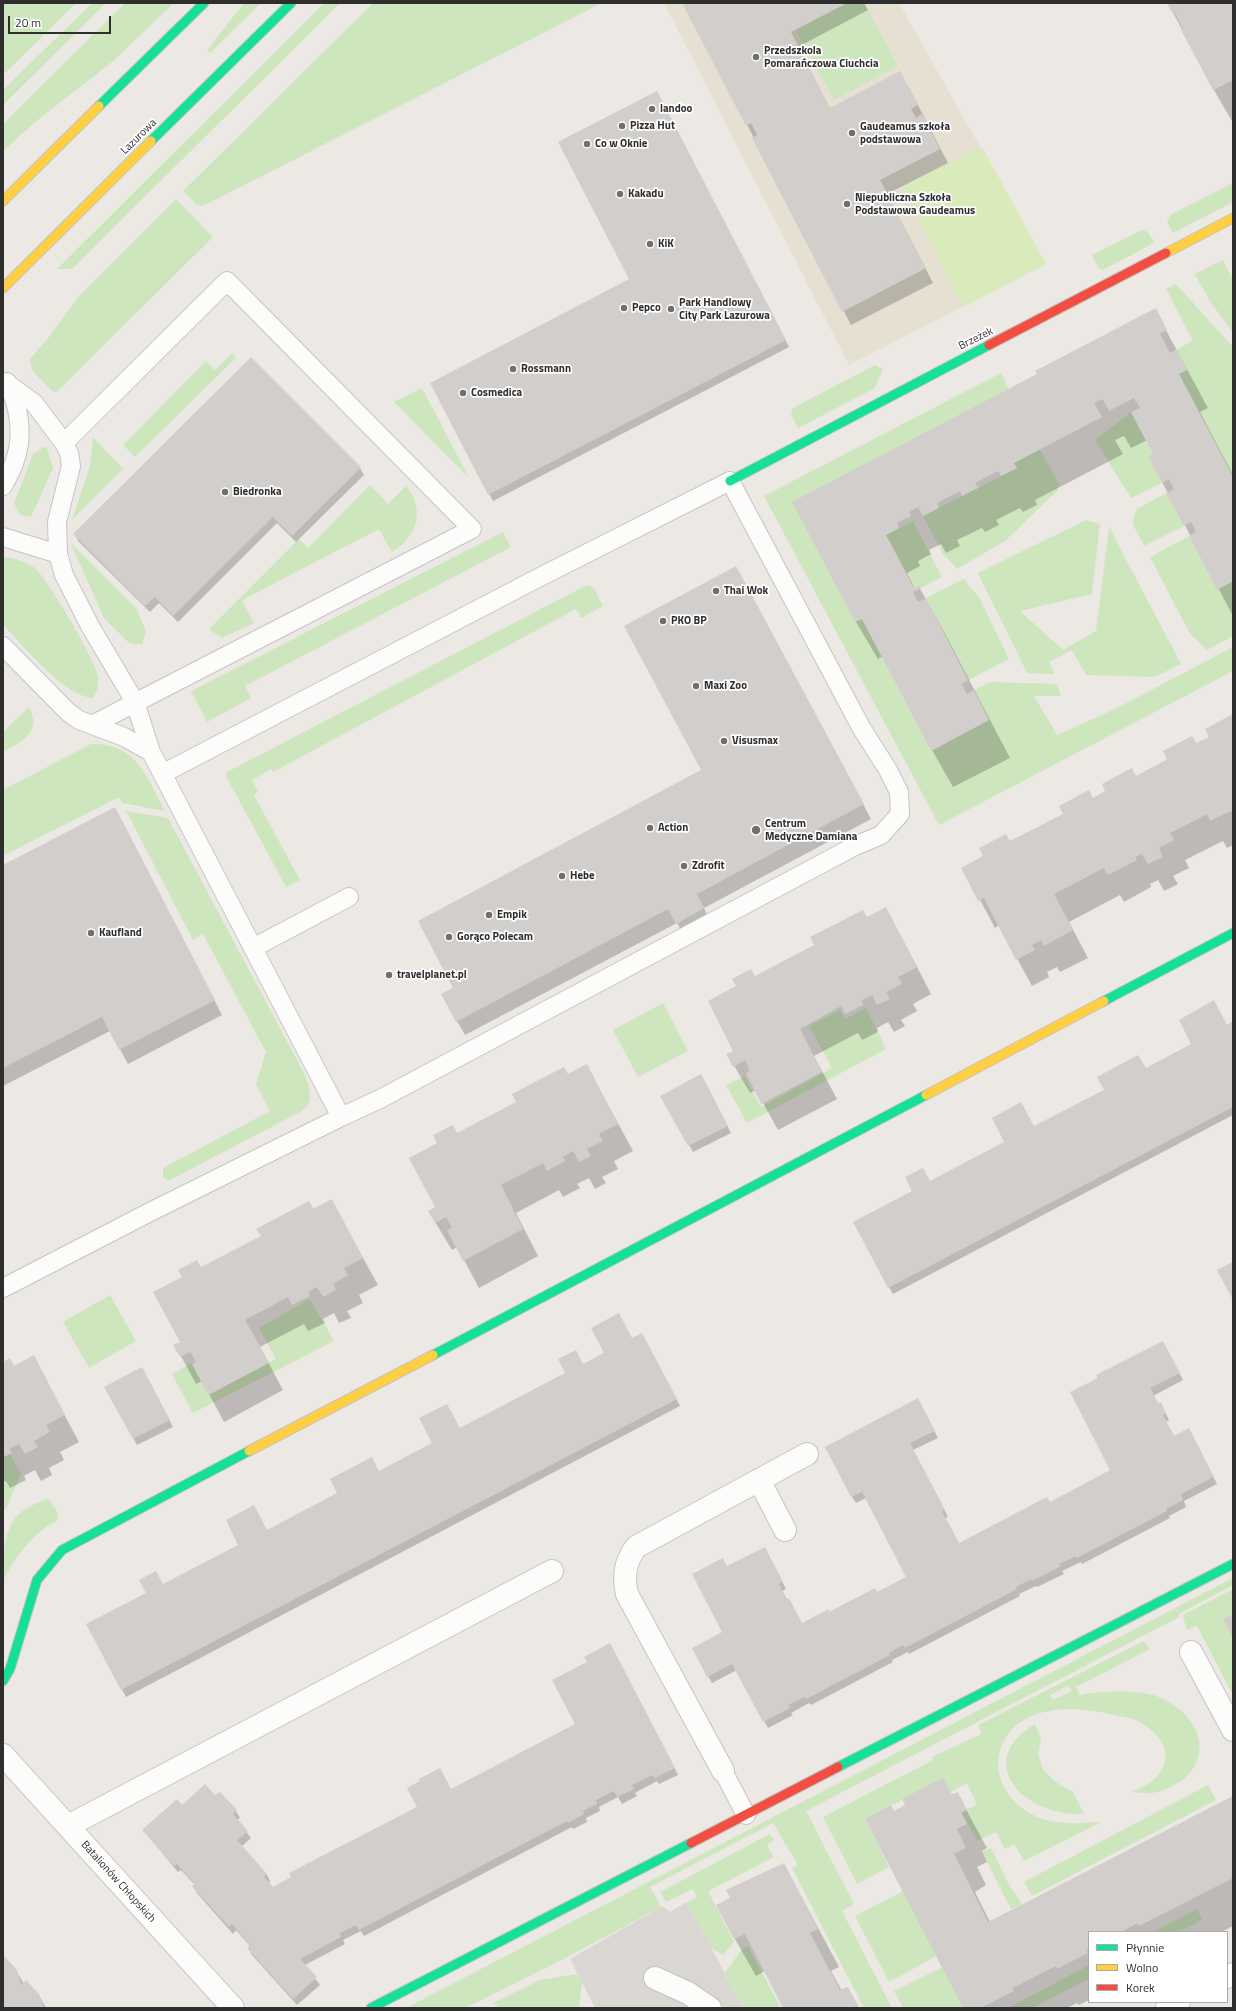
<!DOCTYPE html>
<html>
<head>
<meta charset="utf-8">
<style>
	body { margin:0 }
	#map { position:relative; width:1236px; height:2011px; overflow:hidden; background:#ece8e4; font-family:"Titillium Web",sans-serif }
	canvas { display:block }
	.frame { position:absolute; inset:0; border:4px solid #2e2e2e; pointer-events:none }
	.legend { position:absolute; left:1088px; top:1931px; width:140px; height:72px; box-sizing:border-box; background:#fff; border:1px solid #ababab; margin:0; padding:5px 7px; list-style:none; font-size:12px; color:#2e2e2e }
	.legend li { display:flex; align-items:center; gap:8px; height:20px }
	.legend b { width:20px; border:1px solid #ababab }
	.scale { position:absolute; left:8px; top:16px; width:103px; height:18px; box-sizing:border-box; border:2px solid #2e2e2e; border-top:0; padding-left:5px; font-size:12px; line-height:14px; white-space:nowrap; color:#2e2e2e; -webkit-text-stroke:3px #fff; paint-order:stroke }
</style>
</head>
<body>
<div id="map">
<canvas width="1236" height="2011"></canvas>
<div class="frame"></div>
<ul class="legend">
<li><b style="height:5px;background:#16e098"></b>Płynnie</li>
<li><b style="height:5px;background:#ffcf43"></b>Wolno</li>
<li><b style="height:5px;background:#f24e42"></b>Korek</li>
</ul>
<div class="scale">20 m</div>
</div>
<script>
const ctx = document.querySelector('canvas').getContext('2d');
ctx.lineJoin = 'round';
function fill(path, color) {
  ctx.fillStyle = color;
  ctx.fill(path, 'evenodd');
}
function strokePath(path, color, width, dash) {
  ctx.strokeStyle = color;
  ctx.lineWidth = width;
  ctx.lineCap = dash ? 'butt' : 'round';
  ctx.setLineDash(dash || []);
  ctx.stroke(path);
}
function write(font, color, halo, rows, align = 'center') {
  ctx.font = font + ' "Titillium Web",sans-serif';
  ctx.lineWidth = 3.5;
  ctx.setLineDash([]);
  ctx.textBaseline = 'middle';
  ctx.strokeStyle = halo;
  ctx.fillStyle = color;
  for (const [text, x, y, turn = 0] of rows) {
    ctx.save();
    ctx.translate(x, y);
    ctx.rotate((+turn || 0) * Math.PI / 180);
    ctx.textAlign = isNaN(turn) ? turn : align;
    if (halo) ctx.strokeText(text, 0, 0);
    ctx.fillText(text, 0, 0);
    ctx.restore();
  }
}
fill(new Path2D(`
	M664 3H899L1046 264 849 365Z`), '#e6e0d3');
fill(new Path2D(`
	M3 3H76L3 75Z
	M92 3H106L3 105V90Z
	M125 3H174L112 62 34 123 3 151V124Z
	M244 3H261L210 53 207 50Z
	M324 3H340L72 269H57Z
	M373 3H602L203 206 197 205 183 191Z
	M847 3H864L898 66 834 100 796 30Z
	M1233 183V202L1173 233 1167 222 1170 215Z
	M176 199 213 237 65 384 56 392 52 391 32 370 30 359 49 337 78 297Z
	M1142 230 1148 232 1154 243 1103 270 1099 269 1092 255Z
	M1223 260 1233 279V333L1211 303 1195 274Z
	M1176 284 1233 347V477L1179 374 1187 370 1177 349 1193 341 1166 289Z
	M232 353 236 358 135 457 123 445 206 361 215 370Z
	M875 365 883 369 875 388 798 428 791 415 793 408Z
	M1001 373 1009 389 793 502 855 622 862 619 931 751 989 720 974 690 991 682 1057 684 1061 696H1034L1057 735 1115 709 1233 647V671L939 825 764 496Z
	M422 388 469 478 394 402Z
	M1131 412 1153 454 1148 457 1162 483 1131 498 1095 440Z
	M93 437 123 469 72 520 90 466Z
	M44 447H47L53 468 31 517 20 515 14 503 33 454Z
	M1040 449 1059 484 1058 490 1005 541 957 569 943 554 923 516 1017 468 1014 463Z
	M370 485 388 504 406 486C426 510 417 537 392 552L379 529 242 600 254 623 222 638 209 629 299 539 308 548Z
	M1166 493 1184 526 1144 546 1132 523 1137 509Z
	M1086 520 1100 524 1092 594 1020 611 1063 650 1096 631 1109 527 1181 664 1155 677 1086 675 1072 650 1049 662 1055 674 1027 673 978 573Z
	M913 521 942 577 921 588 919 586 914 588 886 535Z
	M503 532 511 547 245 686 251 698 207 722 191 691Z
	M1189 536 1217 590 1233 581V636L1207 650 1190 634 1150 557Z
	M70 542 136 608 146 631 142 645 129 643 104 618Z
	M3 557C15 558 25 561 35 568 47 578 97 662 98 677 99 685 97 691 93 698 63 696 24 646 3 625Z
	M964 579 980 599 1009 659 968 680 926 598Z
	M587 585 594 588 603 606 581 618 576 609 273 772 272 769 252 780 258 792 254 795 300 880 286 887 226 776 227 772Z
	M29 707C42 732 22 742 3 752V732Z
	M91 744C137 743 146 776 165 811L122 803 119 797 3 856V790Z
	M126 811 168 818 306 1077C310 1092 315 1103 300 1112L168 1181 163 1177V1169L165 1167 270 1111 256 1084 266 1052 203 934 193 940Z
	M663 1003 688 1051 638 1077 613 1030Z
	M866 1008 886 1049 747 1123 726 1085 744 1076 761 1107 832 1068 809 1026 840 1010 845 1019Z
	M110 1295 136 1341 89 1368 63 1322Z
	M310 1299 334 1341 193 1413 172 1374 192 1363 209 1395 276 1359 259 1328Z
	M10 1454 21 1473 6 1509 3 1511V1458Z
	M48 1498 58 1513 57 1521C37 1528 10 1563 3 1582 3 1560 2 1529 20 1513 28 1506 40 1502 48 1498Z
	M1233 1578V1585L1179 1614V1617L806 1811 854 1904 842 1911 892 2008H864L792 1868 798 1865 773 1823 650 1887 661 1907 569 1956 465 2008H406Z
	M1233 1589V1614L1223 1619 1233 1639V1695L1197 1626 1187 1630 1183 1617V1615Z
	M1144 1641 1150 1649 1076 1687 1080 1695C1100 1691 1141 1689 1159 1697 1212 1720 1215 1776 1157 1792 1149 1794 1140 1793 1132 1792 1168 1779 1180 1747 1143 1724 1135 1718 1124 1717 1114 1715 1081 1707 1033 1703 1009 1733 983 1767 1007 1807 1043 1819 1062 1825 1082 1823 1101 1822L1024 1861 1014 1844 1005 1849 996 1832 977 1841 961 1811 977 1805 967 1783 951 1792 943 1779 865 1819 889 1867 857 1884 823 1817 933 1760 932 1757 981 1734 978 1725ZM1068 1686 1072 1691 1053 1700 1050 1695Z
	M1035 1724 1041 1738 1038 1755 1044 1771 1057 1783 1073 1792 1084 1814C1027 1818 970 1763 1035 1724Z
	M1208 1785 1216 1800 1032 1896 1024 1882Z
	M770 1834 774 1840 767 1845 774 1857 708 1891 734 1942 723 1955 711 1948 687 1902 697 1897 693 1889 666 1902 660 1892Z
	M991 1848 1009 1885 1022 1904 1011 1909 982 1852Z
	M903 1891 937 1956 889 1982 855 1916Z
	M1197 1909 1202 1919C1183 1933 1175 1932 1153 1932Z
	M748 1946 781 2008H743L725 1973 742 1949Z
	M1089 1965V1979L1032 2008H1008Z
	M943 1967 964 2008H903L894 1991Z
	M578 1974 582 1982 579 2008H493L499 2004H491L540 1980Z`), '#cee6be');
fill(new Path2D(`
	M982 147 1046 264 963 307 903 185Z`), '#d9eabb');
fill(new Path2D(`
	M687 1902 743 2008H595L570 1959 663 1906 670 1912Z`), '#dad6d2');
fill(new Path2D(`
	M684 3H864L868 10 798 47 830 109 908 86 948 163 887 194 933 283 851 325Z
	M1168 3H1233V123L1214 90Z
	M660 99 789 347 493 501 431 384 631 280Z
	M1155 310 1208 408 1200 412 1233 475V616L1162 482 1154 454 1147 440 1131 448 1124 436 1115 440 1123 454 1035 500 1037 505 1023 512 1020 508 996 520 999 525 985 532 982 528 957 540 960 546 946 553 941 544 929 550 931 554 918 561 920 566 907 573 915 589 919 587 941 626 1010 758 953 787 932 750 883 656 878 659 856 622 794 502 1038 375Z
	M360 468 364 475 296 542 277 523 178 622 159 603 150 612 78 541 75 534Z
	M744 581 871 819 704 908 711 923 685 937 677 923 465 1035 457 1021 454 988 702 770Z
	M1233 715V845L1227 848 1223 841 1185 860 1189 868 1173 876 1178 884 1164 891 1158 880 1150 884 1151 887 1124 902 1120 895 1069 922 1088 958 1060 972 1057 967 1047 972 1049 977 1032 986 999 925 995 928 963 868 1210 737Z
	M123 823 222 1015 128 1064 110 1031 3 1086V866Z
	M867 918 901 936 931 994 913 1004 917 1011 901 1020 905 1026 894 1032 888 1022 877 1028 878 1032 862 1040 858 1033 814 1056 837 1099 778 1130 756 1090 750 1093 728 1055 735 1051 755 977Z
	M1233 1023V1115L893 1294 889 1287 930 1183Z
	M587 1066 633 1151 614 1161 618 1169 602 1177 606 1183 595 1189 589 1178 577 1184 580 1188 563 1197 559 1190 516 1213 538 1256 479 1288 457 1247 452 1250 429 1212 436 1208 457 1134Z
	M705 1082 731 1133 693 1152 661 1097Z
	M331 1200 378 1285 359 1295 363 1303 347 1311 351 1318 339 1323 334 1313 323 1319 325 1323 308 1331 304 1324 260 1347 283 1390 224 1422 202 1381 196 1384 175 1345 181 1342 201 1268Z
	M631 1339 646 1341 680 1406 126 1697 88 1625Z
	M1167 1349 1183 1380 1153 1396 1158 1405 1164 1410 1169 1420 1166 1422 1174 1437 1192 1436 1217 1484 1184 1501 1186 1507 1169 1516 1170 1518 1082 1564 1081 1562 1062 1571 1064 1574 1037 1587 1036 1586 1019 1594 1020 1596 909 1654 908 1652 892 1660 893 1662 811 1705 809 1703 791 1713 793 1715 768 1728 737 1670 712 1683 708 1676 723 1632 727 1567 768 1555 786 1589 782 1591 802 1624 828 1610 829 1613 877 1593 907 1577 866 1498 856 1503 852 1497 921 1406 938 1438 913 1450 948 1517 945 1518 959 1544 1050 1503 1112 1471Z
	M33 1357 79 1442 60 1452 64 1460 49 1468 52 1475 41 1481 35 1470 24 1476 26 1480 10 1488 6 1481 3 1482V1363L14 1367Z
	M142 1369 173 1427 137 1445 106 1388Z
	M614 1651 678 1775 659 1784 657 1781 635 1793 637 1796 622 1804 618 1797 599 1807 600 1811 586 1818 587 1822 573 1829 572 1827 364 1936 361 1931 343 1940 345 1944 305 1965 320 1985 297 2005 252 1955 248 1948 250 1946 236 1930 233 1934 197 1893 193 1887 195 1885 181 1870 178 1872 143 1830 182 1806 215 1796 236 1811 240 1818 237 1820 251 1838 241 1847 267 1875 270 1881 269 1883 273 1888 451 1790 577 1724Z
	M957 1793 987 1848 982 1851 987 1862 977 1867 986 1885 975 1892 990 1922 1233 1797V1926L1221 1932H1089V2000L1079 2005 1077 2003 1067 2008H964L894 1812Z
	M784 1864 839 1967 831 1971 842 1991 848 1988 859 2008H784L765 1971 756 1976 735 1939 718 1906Z
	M4 1958 16 1971 24 1984 39 1995 46 2008H3Z`), '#0003');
fill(new Path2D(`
	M682 3H847L791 32 830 108 900 71 918 105 911 109 916 118 922 114 940 149 880 180 926 268 842 312 752 138 757 135 751 123 746 126Z
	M1167 3H1233V80L1213 90 1181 30 1183 29 1173 10 1171 11Z
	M657 91 786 340 488 495 430 383 629 279 558 142Z
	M1156 308 1167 330 1160 334 1170 353 1177 349 1187 370 1179 374 1233 477V581L1217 590 1189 536 1196 532 1194 527 1191 522 1184 526 1166 493 1174 489 1169 479 1162 483 1148 457 1153 454 1131 412 1140 408 1134 398 1109 411 1103 399 1094 403 1102 417 1014 463 1017 468 1001 476 998 471 975 483 978 488 962 496 960 491 937 503 939 508 923 516 918 507 909 512 911 516 897 523 899 528 886 535 914 588 919 586 921 588 913 592 918 602 926 598 968 680 962 684 964 689 967 694 974 690 989 720 931 751 862 619 855 622 792 502 1037 374 1035 371Z
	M251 357 361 467 292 536 273 517 173 616 155 597 145 606 73 534Z
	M736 566 864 804 697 894 704 908 676 924 668 909 456 1022 441 994 453 988 418 921 701 770 624 626Z
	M1233 714V810L1210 821 1207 814 1170 833 1174 840 1159 848 1163 857 1148 864 1142 854 1135 857 1137 860 1108 875 1104 868 1054 894 1073 930 1044 946 1041 940 1032 945 1035 950 1016 960 984 898 978 901 961 868 983 856 979 848 1006 834 1010 841 1063 814 1059 806 1089 790 1093 798 1105 791 1102 784 1132 768 1136 776 1167 760 1163 751 1192 736 1196 743 1209 737 1205 729Z
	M115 807 215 1000 119 1050 102 1017 3 1068V865Z
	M886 907 917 967 898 977 902 984 886 992 890 999 877 1005 872 995 862 1000 863 1005 845 1014 841 1006 800 1029 822 1072 761 1104 746 1073 750 1071 745 1060 733 1067 726 1054 733 1051 708 1001 736 986 732 979 751 969 755 976 814 945 810 937 863 910 867 917Z
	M1214 1000 1227 1025 1233 1021V1107L888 1288 853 1222 912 1191 905 1177 923 1168 930 1181 1004 1142 992 1118 1021 1102 1034 1126 1104 1090 1097 1077 1138 1055 1146 1068 1191 1044 1179 1020Z
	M587 1064 618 1124 599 1134 603 1141 587 1149 591 1156 579 1162 573 1151 563 1157 565 1161 547 1171 543 1163 501 1185 523 1229 463 1261 447 1230 452 1228 446 1217 435 1223 428 1211 435 1207 409 1158 437 1143 433 1135 453 1125 457 1133 516 1102 512 1094 527 1086 564 1067 568 1074Z
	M701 1074 728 1126 688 1146 660 1096Z
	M332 1199 363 1258 344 1268 348 1275 333 1284 336 1290 323 1297 317 1287 308 1292 310 1296 292 1305 288 1297 245 1320 269 1363 208 1395 192 1364 196 1362 190 1352 180 1357 173 1345 180 1342 153 1292 182 1277 178 1270 197 1260 201 1267 261 1236 256 1229 309 1201 313 1209Z
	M1233 1262V1300L1217 1270Z
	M619 1313 632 1338 642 1333 677 1399 121 1690 86 1624 146 1593 139 1580 156 1571 163 1584 238 1545 226 1520 254 1505 267 1530 337 1493 330 1479 372 1457 379 1471 432 1443 419 1418 447 1404 460 1428 565 1373 558 1359 576 1350 583 1364 604 1353 591 1328Z
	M1163 1341 1180 1373 1150 1388 1158 1403 1161 1402 1166 1413 1163 1415 1174 1436 1189 1428 1214 1477 1181 1494 1183 1500 1166 1509 1167 1511 1077 1558 1076 1556 1059 1564 1061 1566 1032 1581 1031 1579 1016 1587 1017 1589 905 1648 903 1645 889 1653 890 1655 806 1699 805 1697 788 1705 790 1708 763 1722 732 1664 707 1677 692 1648 722 1632 692 1574 723 1558 727 1566 765 1547 783 1582 779 1584 786 1600 789 1598 802 1623 829 1609V1612L875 1588 877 1592 906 1577 862 1492 851 1497 825 1447 918 1398 935 1431 910 1443 945 1510 942 1511 959 1543 1047 1497 1050 1502 1110 1470 1070 1392 1098 1378 1096 1375Z
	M34 1355 65 1415 46 1425 50 1432 34 1441 38 1447 25 1454 19 1444 9 1449 12 1453 3 1457V1362L10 1358 14 1366Z
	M142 1367 170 1420 133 1439 104 1387Z
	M1233 1614V1639L1223 1619Z
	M610 1643 675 1768 655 1778 653 1775 632 1785 634 1789 617 1797 614 1791 596 1800 597 1804 583 1811 584 1814 568 1823 567 1821 359 1930 356 1925 340 1933 341 1937 300 1959 317 1977 293 1999 247 1948 250 1945 232 1924 229 1927 192 1886 195 1884 177 1864 174 1866 142 1830 177 1799 182 1805 205 1784 215 1795 220 1792 237 1810 233 1814 248 1831 237 1840 267 1874 264 1877 273 1887 291 1877 289 1873 417 1807 407 1788 420 1781 419 1779 440 1768 451 1789 575 1724 552 1680 587 1662 584 1657Z
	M943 1778 952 1795 958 1792 967 1810 961 1813 967 1824 957 1829 966 1848 954 1854 988 1922 1233 1796V1878L1139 1926 1138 1923 1121 1932H1089V1949L1086 1950 1088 1953 1057 1969 1056 1966 1013 1988 1014 1991 981 2008H963L865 1819 891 1805 894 1811 905 1805 902 1799Z
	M784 1863 818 1929 810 1933 840 1990 848 1987 859 2008H783L745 1934 734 1939 716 1905 730 1898 726 1890Z
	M4 1956 17 1970 21 1985 26 1980 39 1994 44 2008H3Z`), '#d1cecb');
const lane = new Path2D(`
	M64 443 227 281 472 529 92 725
	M3 486C7 477 13 469 15 460 24 435 19 405 7 382
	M3 537 58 554
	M3 646 68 712 79 720 124 737 151 752
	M162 774 536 579 730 481 862 729 888 770 899 792 900 814 881 835 853 847 380 1099 341 1117
	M253 948 349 897
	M3 1288 150 1212 341 1117 151 752 135 702 90 626 64 575 58 554 57 522 71 466 69 453 64 443 34 403 8 384
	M723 1771 746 1815`);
const street = new Path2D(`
	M759 1480 785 1530
	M1191 1652 1233 1730
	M3 1755 233 2008
	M723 1771 627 1594C623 1576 625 1562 636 1547L807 1454
	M68 1826 552 1571
	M1227 1977 1233 1974
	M655 1978 688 1993 710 2008
	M1167 2008 1179 2002`);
const fast = new Path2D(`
	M99 106 204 3
	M151 141 291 3
	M730 481 989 345
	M1104 1001 1233 933
	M433 1355 926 1095
	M3 1681 10 1669 37 1580 62 1550 249 1451
	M838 1767 1233 1564
	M371 2008 691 1843`);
const slow = new Path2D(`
	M3 201 99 106
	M1166 253 1233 218
	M3 288 151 141
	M926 1095 1104 1001
	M249 1451 433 1355`);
const jam = new Path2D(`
	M989 345 1166 253
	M691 1843 838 1767`);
strokePath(lane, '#c5c4c5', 20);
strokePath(street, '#c5c4c5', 24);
strokePath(fast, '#c5c4c5', 11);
strokePath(slow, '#c5c4c5', 11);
strokePath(jam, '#c5c4c5', 11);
strokePath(lane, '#fcfcfb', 18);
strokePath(street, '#fcfcfb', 22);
strokePath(fast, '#16e098', 9);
strokePath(slow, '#ffcf43', 9);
strokePath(jam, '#f24e42', 9);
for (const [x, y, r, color] of [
	[756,57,4,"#706f6e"],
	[652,109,4,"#706f6e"],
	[622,126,4,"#706f6e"],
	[852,133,4,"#706f6e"],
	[587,144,4,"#706f6e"],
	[620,194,4,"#706f6e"],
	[847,204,4,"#706f6e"],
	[650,244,4,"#706f6e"],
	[624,308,4,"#706f6e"],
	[671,309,4,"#706f6e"],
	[513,369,4,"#706f6e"],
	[463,393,4,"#706f6e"],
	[225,492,4,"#706f6e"],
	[716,591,4,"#706f6e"],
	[663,621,4,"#706f6e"],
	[696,686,4,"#706f6e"],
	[724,741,4,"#706f6e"],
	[650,828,4,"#706f6e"],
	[756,830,5,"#706f6e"],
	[684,866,4,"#706f6e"],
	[562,876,4,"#706f6e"],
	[489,915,4,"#706f6e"],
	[91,933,4,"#706f6e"],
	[449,937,4,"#706f6e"],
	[389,975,4,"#706f6e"]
]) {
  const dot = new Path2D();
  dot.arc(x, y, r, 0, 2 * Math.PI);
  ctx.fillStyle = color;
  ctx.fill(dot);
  strokePath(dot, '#fff', 1.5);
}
write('bold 11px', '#2e2e2e', '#fff', [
	["Przedszkola",764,51],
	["Pomarańczowa Ciuchcia",764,64],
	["landoo",660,109],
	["Pizza Hut",630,126],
	["Gaudeamus szkoła",860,127],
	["podstawowa",860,140],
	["Co w Oknie",595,144],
	["Kakadu",628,194],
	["Niepubliczna Szkoła",855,198],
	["Podstawowa Gaudeamus",855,211],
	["KiK",658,244],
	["Park Handlowy",679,303],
	["City Park Lazurowa",679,316],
	["Pepco",632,308],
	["Rossmann",521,369],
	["Cosmedica",471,393],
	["Biedronka",233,492],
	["Thai Wok",724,591],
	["PKO BP",671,621],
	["Maxi Zoo",704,686],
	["Visusmax",732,741],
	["Centrum",765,824],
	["Medyczne Damiana",765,837],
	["Action",658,828],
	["Zdrofit",692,866],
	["Hebe",570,876],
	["Empik",497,915],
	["Kaufland",99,933],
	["Gorąco Polecam",457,937],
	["travelplanet.pl",397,975]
], 'left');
write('11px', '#2e2e2e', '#fff', [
	["Lazurowa",139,137,-45],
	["Brzeżek",976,339,-27],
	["Batalionów Chłopskich",118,1882,48]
]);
</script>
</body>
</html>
